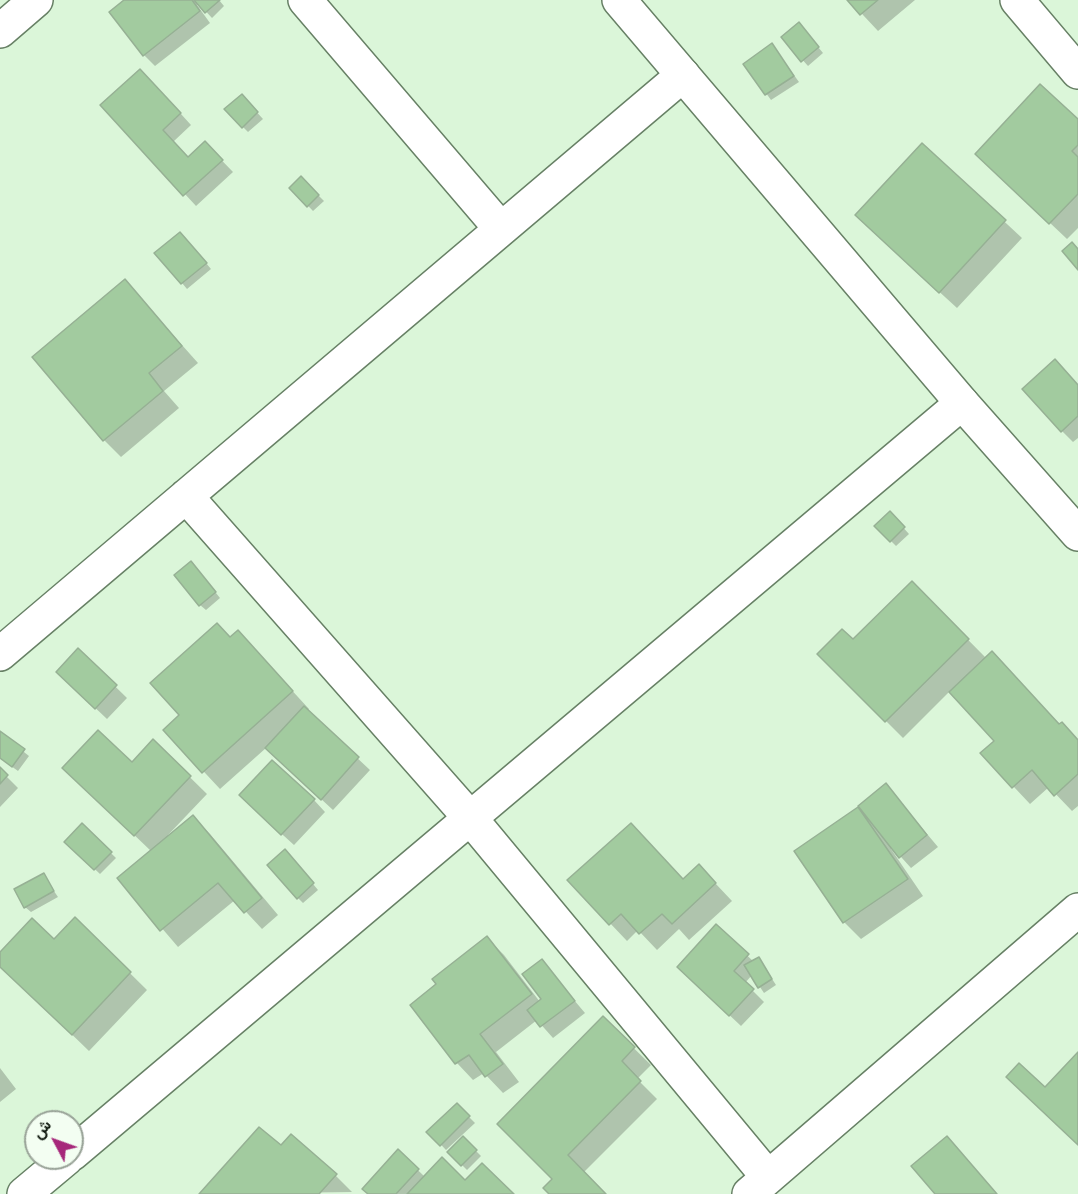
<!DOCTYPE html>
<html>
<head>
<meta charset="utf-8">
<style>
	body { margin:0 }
	#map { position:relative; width:1078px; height:1194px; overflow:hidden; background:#dbf6d9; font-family:Signika,Vazirmatn,sans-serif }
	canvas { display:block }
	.north { position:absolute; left:24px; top:1110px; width:60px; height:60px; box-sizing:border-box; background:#f3fef2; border:2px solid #98a297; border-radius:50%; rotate:311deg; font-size:16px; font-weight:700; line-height:24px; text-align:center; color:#10190f }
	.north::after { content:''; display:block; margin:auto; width:21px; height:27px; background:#a6287a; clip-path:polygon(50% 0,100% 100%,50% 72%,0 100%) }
</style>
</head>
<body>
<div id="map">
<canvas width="1078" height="1194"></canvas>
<div class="north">ش</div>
</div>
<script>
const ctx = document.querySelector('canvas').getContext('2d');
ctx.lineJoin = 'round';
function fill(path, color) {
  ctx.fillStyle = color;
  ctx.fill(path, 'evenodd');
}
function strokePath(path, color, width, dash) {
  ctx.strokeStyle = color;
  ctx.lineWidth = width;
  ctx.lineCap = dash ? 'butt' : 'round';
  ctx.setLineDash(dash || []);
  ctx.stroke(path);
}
fill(new Path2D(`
	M127 0H219L224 6 212 18 199 4 197 5 210 23 155 66 144 55Z
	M849 0H915L878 31Z
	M804 30 823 53 808 66 783 38Z
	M772 45 799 82 771 100 745 64Z
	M152 82 191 125 173 142 188 159 205 143 233 172 196 206 103 105Z
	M242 96 263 119 248 132 226 110Z
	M1078 121V228L1067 239 994 170Z
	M922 145 1022 238 957 308 874 232Z
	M301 178 324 201 313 211 291 188Z
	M186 239 211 269 187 289 157 253Z
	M125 281 198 363 164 391 179 408 121 457 104 440Z
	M1078 385V438L1073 442 1062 431Z
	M890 513 909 534 896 546 876 526Z
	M196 568 220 598 206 610 200 605Z
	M912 583 986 658 1078 740V806L1072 811 1049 787 1030 804 982 753 996 741 950 691 903 738 819 654 853 641Z
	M230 638 254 649 309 709 307 711 370 770 333 810 266 748 220 789 165 730 181 715Z
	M78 650 127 698 107 719 69 683Z
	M0 733 29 756 18 771 0 758Z
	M153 741 207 794 168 835 170 836 193 817 210 834 278 915 262 929 235 900 178 947 119 878 152 852 81 784 132 764Z
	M0 770 18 788 0 807Z
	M886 785 938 847 911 868 893 848 891 849 923 896 861 939 844 922 858 809 865 816Z
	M314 800 325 812 294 845 252 807Z
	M82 825 116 858 100 874 66 842Z
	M290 856 318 890 303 903 298 898Z
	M699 866 732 901 689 940 679 929 657 950 638 930 627 941 570 881 683 880Z
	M43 875 58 897 31 912 25 907Z
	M75 919 147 990 89 1051 0 965V954L54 941Z
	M717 927 754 962 759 959 776 985 764 993 752 975 745 983 764 1002 741 1026 690 978Z
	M487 938 504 955 540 1002 543 999 541 961 585 1013 553 1038 537 1020 496 1052 519 1082 503 1093 484 1073 473 1080 457 1063 412 1005Z
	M603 1018 651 1065 637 1079 657 1099 583 1173 604 1194H551Z
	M0 1068 16 1089 0 1102Z
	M457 1105 475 1123 446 1150 429 1132Z
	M463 1138 481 1156 467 1170 449 1152Z
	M281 1147 336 1176 352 1192 201 1194Z
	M398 1151 425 1177 465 1182 512 1194H370Z`), '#0003');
const building = new Path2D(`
	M124 0H192L200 11 143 56 109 12Z
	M194 0H220L205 13Z
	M847 0H878L860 15Z
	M799 22 819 47 801 62 781 37Z
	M772 43 794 76 765 95 743 64Z
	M140 69 181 113 163 130 188 157 205 141 223 160 183 196 100 105Z
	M1040 84 1078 119V145L1072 151 1078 157V194L1049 224 975 154Z
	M242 94 258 112 242 128 224 109Z
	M922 143 1006 220 939 293 855 215Z
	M301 176 319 195 307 207 289 188Z
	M180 232 207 263 181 284 154 253Z
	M1072 242 1078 249V270L1062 251Z
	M125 279 182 346 149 373 163 391 103 441 32 357Z
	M1055 359 1078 385V416L1061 432 1022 389Z
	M890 511 905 527 890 542 874 526Z
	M191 561 216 592 199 606 174 575Z
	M912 581 969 639 885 722 817 654 842 629 853 639Z
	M217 623 230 637 238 630 293 691 202 773 163 730 179 715 150 683Z
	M78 648 117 685 95 709 56 672Z
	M992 651 1059 724 1062 722 1078 740V774L1054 796 1032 770 1012 788 980 753 994 741 949 692Z
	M304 706 359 757 321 800 265 748Z
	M98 730 132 762 153 739 191 776 134 836 62 768Z
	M0 731 25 749 12 767 0 758Z
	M272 760 315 799 281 835 239 795Z
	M0 767 8 775 0 784Z
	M886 783 927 835 899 858 858 806Z
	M858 807 908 879 843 923 794 851Z
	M193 815 262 898 244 913 218 883 160 931 117 878Z
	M82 823 112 852 94 870 64 842Z
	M631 823 683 879 699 864 716 883 672 924 662 914 639 934 621 914 609 925 567 880Z
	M285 849 314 883 297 899 267 865Z
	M44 873 54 891 24 908 14 889Z
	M75 917 131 972 72 1035 0 967V952L32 918 54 939Z
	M716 924 749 954 734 971 754 989 729 1016 677 967Z
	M487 936 532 994 480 1034 503 1064 485 1077 469 1055 455 1064 410 1005 436 984 432 979Z
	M759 957 772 979 758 988 744 965Z
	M542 959 575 1001 540 1027 527 1010 541 999 522 974Z
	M603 1016 635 1047 622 1061 641 1081 568 1155 606 1194H549L543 1188 552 1179 497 1124Z
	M1078 1052V1145L1006 1077 1019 1063 1045 1087Z
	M457 1103 470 1116 440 1146 426 1132Z
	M259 1127 281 1145 291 1134 337 1174 319 1194H199Z
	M463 1136 477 1150 461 1166 447 1152Z
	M947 1136 997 1194H935L911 1166Z
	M398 1149 419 1169 396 1194H368L362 1189Z
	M442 1157 465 1180 482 1163 514 1194H407Z`);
fill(building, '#a2cb9f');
strokePath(building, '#96b094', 1.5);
const street = new Path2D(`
	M305 0 501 229
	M1017 0 1078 72
	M0 31 36 0
	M186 496 471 819 768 1177
	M0 654 683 75
	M72 1154 962 403
	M24 1194 67 1158
	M749 1194 1078 910`);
const secondary = new Path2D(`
	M619 0 962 403 1078 534`);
strokePath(street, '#678065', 36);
strokePath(secondary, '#678065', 36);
strokePath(street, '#fff', 33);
strokePath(secondary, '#fff', 33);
</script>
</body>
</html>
